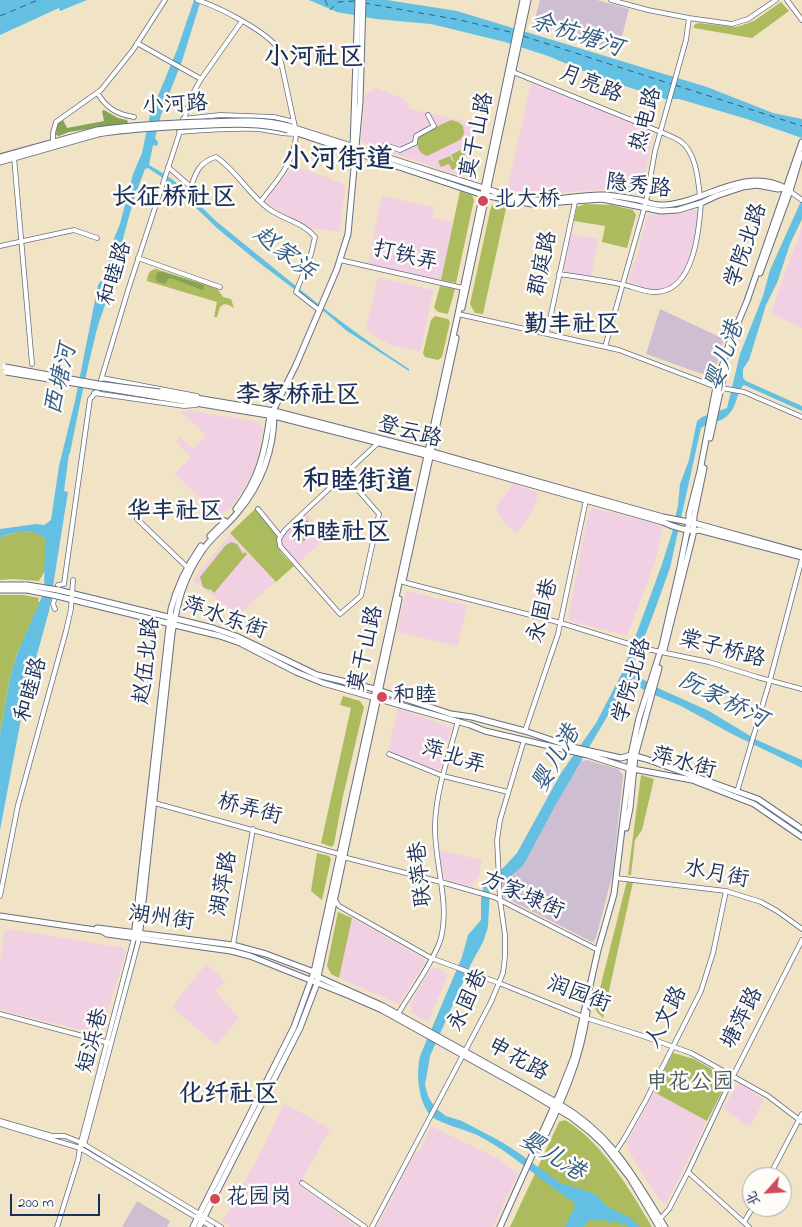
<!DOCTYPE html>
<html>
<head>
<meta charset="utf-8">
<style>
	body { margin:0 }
	#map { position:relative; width:802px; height:1227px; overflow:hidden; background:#f1e3c6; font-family:"Indie Flower","LXGW WenKai TC",sans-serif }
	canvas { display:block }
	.north { position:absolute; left:742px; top:1167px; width:50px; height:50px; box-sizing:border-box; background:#fdfcf7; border:1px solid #a3aaba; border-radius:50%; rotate:244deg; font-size:14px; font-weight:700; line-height:20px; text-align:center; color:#1b2f5e }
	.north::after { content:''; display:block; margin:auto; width:18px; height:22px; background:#d1495b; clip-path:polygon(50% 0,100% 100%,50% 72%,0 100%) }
	.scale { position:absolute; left:10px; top:1194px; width:90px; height:22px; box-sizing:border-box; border:2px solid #1b2f5e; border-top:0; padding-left:6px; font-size:15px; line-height:18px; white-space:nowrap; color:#1b2f5e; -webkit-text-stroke:4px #fdfcf7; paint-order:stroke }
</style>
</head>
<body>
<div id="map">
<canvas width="802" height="1227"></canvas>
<div class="north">北</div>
<div class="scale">200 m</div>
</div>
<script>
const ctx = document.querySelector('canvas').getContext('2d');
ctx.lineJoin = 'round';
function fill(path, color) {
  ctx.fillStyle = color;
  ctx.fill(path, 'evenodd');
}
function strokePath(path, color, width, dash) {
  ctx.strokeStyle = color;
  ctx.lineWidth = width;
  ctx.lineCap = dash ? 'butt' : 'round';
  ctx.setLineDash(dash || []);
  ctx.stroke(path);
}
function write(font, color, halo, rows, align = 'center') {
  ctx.font = font + ' "Indie Flower","LXGW WenKai TC",sans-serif';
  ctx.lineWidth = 5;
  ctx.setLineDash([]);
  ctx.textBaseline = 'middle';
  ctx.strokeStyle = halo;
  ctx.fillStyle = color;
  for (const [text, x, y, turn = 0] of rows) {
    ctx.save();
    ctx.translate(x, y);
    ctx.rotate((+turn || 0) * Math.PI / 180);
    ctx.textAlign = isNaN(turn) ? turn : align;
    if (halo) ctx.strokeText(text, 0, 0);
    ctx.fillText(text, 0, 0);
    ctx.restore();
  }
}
fill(new Path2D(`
	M531 83 654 131 641 191 637 193 607 190 579 191 539 195 507 190Z
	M376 88 404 99 410 109 476 124 463 177 361 142 365 95Z
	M294 165 344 184 345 187 340 232 313 228 268 205 265 202Z
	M382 196 434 207 432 218 453 222 441 280 368 264Z
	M691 210 697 211 699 215 695 234 688 261 678 281 666 288 660 290 647 288 630 282 629 277 638 253 646 218 651 214 673 215Z
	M802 227V328L771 313Z
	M571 234 598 239 591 277 564 271Z
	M378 277 432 290 433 292 421 349 419 351 390 345 375 336 366 328Z
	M188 410 254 421 259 423 263 428 257 460 250 479 233 505 218 517 175 473 191 457 176 441 180 437 193 449 206 435 180 411 187 412Z
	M513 484 539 493 531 514 517 533 501 519 496 507Z
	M594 508 663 526 655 562 627 636 571 621 568 618 589 511Z
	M306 513 327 537 297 564 280 544V540L284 534Z
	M230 534 275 582 238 615 193 580Z
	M406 591 467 605 458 646 397 632Z
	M398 707 451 728 441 766 438 769H431L388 752Z
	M438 850 482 860 479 875 472 887 445 880Z
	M352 918 424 959 425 962 399 1004 339 978Z
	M8 929 116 947 118 945 125 949 126 952 108 1009 103 1031 97 1034 0 1010V964L4 933Z
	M206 964 225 981 215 991 239 1018 216 1045 172 1007Z
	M436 968 444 971 447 976 428 1022 410 1012 412 1009 410 1005 430 969Z
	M739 1084 742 1085 764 1100 750 1127 724 1109 734 1088Z
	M654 1092 707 1121 667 1202 665 1203 659 1200 627 1148V1142Z
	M284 1103 330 1129 299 1185 356 1226V1227H230L222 1222 261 1152Z
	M431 1126 497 1158 518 1173 493 1227H377L413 1156 420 1150Z`), '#f1d0e3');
fill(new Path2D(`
	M540 0H597L629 9 618 53 533 26Z
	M660 309 724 339 715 370 713 373 705 375 646 354Z
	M587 760 618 769 623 775 613 872 596 938 594 941 592 942 504 897 502 894 501 878 578 762Z
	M137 1201 170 1221 167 1227H122Z`), '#cebed1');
fill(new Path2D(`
	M781 2 789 11 752 38 694 28V25L698 23 733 27 740 26 754 21Z
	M451 120 458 122 463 126 464 134 460 140 427 156C417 152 416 145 419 135Z
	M462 149 465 155 460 158 463 164 452 170 449 164 441 167 438 161 450 156 453 162 454 161 451 155Z
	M460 191 472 195 474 200 456 283 441 280Z
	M498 202 507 204 483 314 475 313 470 304 490 211 492 205Z
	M585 204 612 205 633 210 636 215 627 248 602 242 605 226 574 221 577 207Z
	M156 269 217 288 223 297 231 299 234 308 229 305 224 304 220 307 217 317H214L217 302 147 281C148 274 149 270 156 269Z
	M440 286 455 289 448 314 438 312 434 308Z
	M435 316 448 319 450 322 442 357 438 360 425 357 423 353 431 320Z
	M255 509 278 536C273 548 286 557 294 566L276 582 230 533Z
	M306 520 314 525 315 532 301 543C296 542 293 539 292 533Z
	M21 531 36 532 45 538V571L39 581 13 579 0 580V537Z
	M231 542 237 544 243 554 245 552 247 554 214 593 212 591V589L209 590 203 587 200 577 226 545Z
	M0 595H24L39 598 38 601 40 602 17 654 10 678 0 734Z
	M343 696 360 701 364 707 343 796 334 844 332 847 321 843 351 708 340 705Z
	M641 775 654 779 642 830 635 840 631 875H628Z
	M317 853 329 856 331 859 322 900 311 891Z
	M627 881 633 882 603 1018 597 1012 595 1008Z
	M338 912 352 918 339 978 331 974 327 966Z
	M673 1053 694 1059 724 1076 727 1082 707 1121 654 1092Z
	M565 1120C601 1141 631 1191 652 1227H510L559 1122Z`), '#acbb5e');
fill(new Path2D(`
	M104 110 118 118 127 120 128 123 69 132 59 136 56 135 57 123 63 120 67 128 104 121 102 111Z
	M158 272H162L204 285V289L202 290 171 278 168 279 165 284 158 282 155 278Z`), '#89a355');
fill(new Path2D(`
	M0 0H87L60 11 59 8 0 35Z
	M194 0H201L182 61 161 115 155 138 158 142 157 146 153 145 149 165C161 172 173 179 184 189 197 201 208 215 222 226 283 275 343 327 409 369V371L347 331 327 314 257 261 218 229 169 182 148 168 145 169C130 206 122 244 112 282 108 300 100 316 96 333 86 373 78 413 70 453L69 454 64 491 68 492 49 611 25 698 0 830V734L10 678 17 654 44 592 45 543V538C32 527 14 532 0 537V529L36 524 44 525 51 520 59 466 75 401 98 285 106 273 113 241 120 224 133 174 142 153 150 115 177 50Z
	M309 0H387L457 11 707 87 773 113 802 119V138L747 119 679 99H665L603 79 548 56 505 42 431 24 376 19 337 12Z
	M802 199V219L790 244 777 283 766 305 749 360 743 369V378L746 381 802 406V411L744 385C736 391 738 407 727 416 720 423 709 422 701 428L670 568 653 615 633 666 637 676 660 689 709 711 757 740 802 760V768L732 734 681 706 645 691 632 682 626 684 555 806 524 864C514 876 500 880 490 891L488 927 483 942 471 964 430 1056 425 1085 428 1096 435 1108 446 1116 462 1121 500 1141 516 1151 560 1183 590 1192 598 1196 603 1203 608 1207 631 1218 640 1227H628L625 1224 612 1221 608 1223 605 1219 596 1221 591 1219 582 1227H565L575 1206 574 1202C541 1182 514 1154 479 1136 467 1130 437 1123 430 1115 418 1100 416 1074 420 1056L462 957 468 935 481 920V898L484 885 504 867 517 853 561 773 596 723 622 673 661 567 672 533 678 505 680 484 689 460 697 421 702 417 727 408 740 354 763 296 770 270Z`), '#64c0e2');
strokePath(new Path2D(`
	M325 0 330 10 338 2 355 1
	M364 3 460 20 514 33
	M0 16 38 0
	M523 36 671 84
	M675 85 802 126`), '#315a86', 1, [6, 5]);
const minor = new Path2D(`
	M197 0C219 7 264 30 278 48L295 127
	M611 0 648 10 689 18 732 24 748 19 776 0
	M787 0 802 20
	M137 43 201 79
	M513 72 661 132C667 135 674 137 680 141 696 152 698 179 700 197
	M98 94C107 108 116 114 134 117
	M183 119 220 115 274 117 294 122
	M179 132C205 130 232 128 258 129 269 130 287 136 296 133 296 160 277 181 261 201
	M53 141V133L56 122 101 90 133 50 165 0
	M381 156 385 145 400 150 415 143 416 136 434 126 428 115
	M14 157 32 364
	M168 167 191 187C196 171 200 162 216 157 236 170 249 195 269 209 284 220 303 222 315 237L311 254 296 292 319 310
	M788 190 802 200
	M0 246 74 230 97 238
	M138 258 220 287
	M340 260 463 288
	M559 274C579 277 600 280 620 284 632 286 645 293 657 292 694 290 699 231 701 203
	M458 314 619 350 716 387 744 392 802 417
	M547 333 575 202
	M605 347 646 202 655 151 686 40 689 18
	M102 378 197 396
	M94 393 184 406 196 405
	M345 475 379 514 361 596 340 614 280 546 279 539 285 530 378 443
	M258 509 280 536
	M137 519 187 567
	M403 582 561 623 642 648 709 662 757 677 802 689
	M55 609 53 604 58 585 64 584 90 399 98 390 129 287 192 95 201 79 242 21
	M525 731 558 634 586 500
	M389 754 443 776 508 792
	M737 792 770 680 802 559
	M151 802 339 854
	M343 857 441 882 494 897 598 950
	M616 878 726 891 761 902 777 911 802 929
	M0 896 18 805 66 631 71 609 73 580
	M335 900 339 906 431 958 499 983 586 1018 640 1035 691 1053 768 1096 802 1122
	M233 945 253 829
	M0 1014 109 1043
	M398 1014C410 994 435 959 441 938 450 901 434 863 435 825 436 790 449 755 458 721
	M0 1121 52 1136H65L82 1143 221 1227
	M0 1124 80 1148 212 1227
	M84 1145 139 939
	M616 1151 624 1139 646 1100 701 991 713 953 726 891
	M688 1172 749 1227
	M769 1177 802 1114
	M302 1183 365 1227
	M660 1219 669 1209 688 1172 733 1076 802 940
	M744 1222 753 1207
	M57 1227 78 1160 81 1142 134 938
	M372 1227 491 1002 503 973 505 956V935L500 900 497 840 500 820 524 740`);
const major = new Path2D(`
	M288 126 496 192C512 196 528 201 544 200 565 199 585 194 605 195 616 196 628 198 639 200 647 202 656 206 665 205 706 202 744 166 785 188
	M288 130 483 195 532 204 602 199 661 211 678 210 701 203 716 196 743 187 757 185 778 189 785 188
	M353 148 358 0
	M0 157 97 130
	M0 162 98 134
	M760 273 790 191 801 154
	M462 308 528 0
	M160 392 274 411 432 452 663 517 694 523 802 553
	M159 397 274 416 426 455 663 522C673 527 689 532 699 530L802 557
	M272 413 296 365 337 269 348 234 360 102 363 0
	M710 438 726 365
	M236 509C259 479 265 452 270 415
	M210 536 225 521
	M403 581 456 338
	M0 585H27
	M0 590H27
	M58 590 213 628 236 636 317 675 375 689 451 714 472 717 525 731 572 747 621 758 631 755 646 759 758 799 802 829
	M57 596 220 636 240 643 296 672 323 683 470 725 485 731 588 755 628 768 692 780 754 804 802 837
	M664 650 693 535 694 516 704 468
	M626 828 630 808 635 756 659 668
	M0 916 102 931 107 934 231 951 250 956 350 996 382 1010 524 1089 571 1117 589 1131 604 1145 630 1178 659 1227
	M97 928 233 945 266 954 314 972
	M134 938 171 609C177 586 187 566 201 546
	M139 939 172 633C178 601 183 579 202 551 212 536 227 526 238 512 261 485 274 450 274 414
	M316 976 383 1006 556 1102C611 1133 633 1175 665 1227
	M539 1149C560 1105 581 1061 587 1012
	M193 1227 294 1027 314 972 458 314 523 0
	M199 1227 300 1028 316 986 399 599
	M500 1227 559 1095 574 1057 598 950 614 894 631 755 639 718 662 646 680 567 689 522V514L700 471 716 387 729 344 747 301 802 142`);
strokePath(minor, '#666e82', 5.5);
strokePath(major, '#666e82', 7);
strokePath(minor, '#fff', 4);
strokePath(major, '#fff', 5);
const majorBridge = new Path2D(`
	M97 130C132 125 169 123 204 122 233 121 261 119 288 126
	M98 134C127 129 157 128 187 126 220 125 255 121 288 130
	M5 367 98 384 160 392
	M6 372 159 397
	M27 585 58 590
	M27 590 57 596`);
strokePath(majorBridge, '#666e82', 7, []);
strokePath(majorBridge, '#fff', 5);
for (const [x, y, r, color] of [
	[483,201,6,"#d1495b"],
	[382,697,6,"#d1495b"],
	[215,1199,6,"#d1495b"]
]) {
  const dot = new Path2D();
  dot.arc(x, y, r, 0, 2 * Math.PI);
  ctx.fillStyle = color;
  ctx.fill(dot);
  strokePath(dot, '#fdfcf7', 2);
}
write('22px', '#1b2f5e', '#fdfcf7', [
	["月亮路",590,86,22],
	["小河路",175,107,-3],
	["热电路",648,120,-75],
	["莫干山路",479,136,-78],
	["隐秀路",638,188,7],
	["学院北路",748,246,-71],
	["打铁弄",405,258,13],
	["郡庭路",545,264,-78],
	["和睦路",117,274,-73],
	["登云路",409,434,15],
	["永固巷",545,611,-76],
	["萍水东街",224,620,19],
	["莫干山路",368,649,-77],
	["棠子桥路",722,651,15],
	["赵伍北路",149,661,-83],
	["学院北路",634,681,-74],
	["和睦路",33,690,-74],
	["萍北弄",453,759,17],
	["萍水街",683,765,15],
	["桥弄街",249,811,15],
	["联萍巷",423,874,-96],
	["水月街",716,876,11],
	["湖萍路",226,884,-80],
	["方家埭街",522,897,24],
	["湖州街",161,920,8],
	["润园街",578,996,21],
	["永固巷",470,1001,-65],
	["人文路",668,1018,-63],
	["塘萍路",744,1019,-63],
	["短浜巷",95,1041,-75],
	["申花路",517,1061,29]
]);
write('22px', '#1b2f5e', '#fdfcf7', [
	["北大桥",494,201],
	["和睦",393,697],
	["花园岗",226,1199]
], 'left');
write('22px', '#46595e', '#fdfcf7', [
	["申花公园",690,1084]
]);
write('italic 24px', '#315a86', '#fdfcf7', [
	["余杭塘河",576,37,18],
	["赵家浜",283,255,38],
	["婴儿港",727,357,-71],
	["西塘河",63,380,-77],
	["阮家桥河",722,702,27],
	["婴儿港",558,760,-60],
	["婴儿港",551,1158,32]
]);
write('bold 24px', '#1b2f5e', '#fdfcf7', [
	["勤丰社区",572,327],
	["华丰社区",175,514]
]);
write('bold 25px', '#1b2f5e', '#fdfcf7', [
	["小河社区",314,60],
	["长征桥社区",174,200],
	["李家桥社区",298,398],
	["和睦社区",341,535],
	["化纤社区",229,1097]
]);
write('bold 28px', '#1b2f5e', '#fdfcf7', [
	["小河街道",338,162],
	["和睦街道",358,484]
]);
</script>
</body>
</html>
